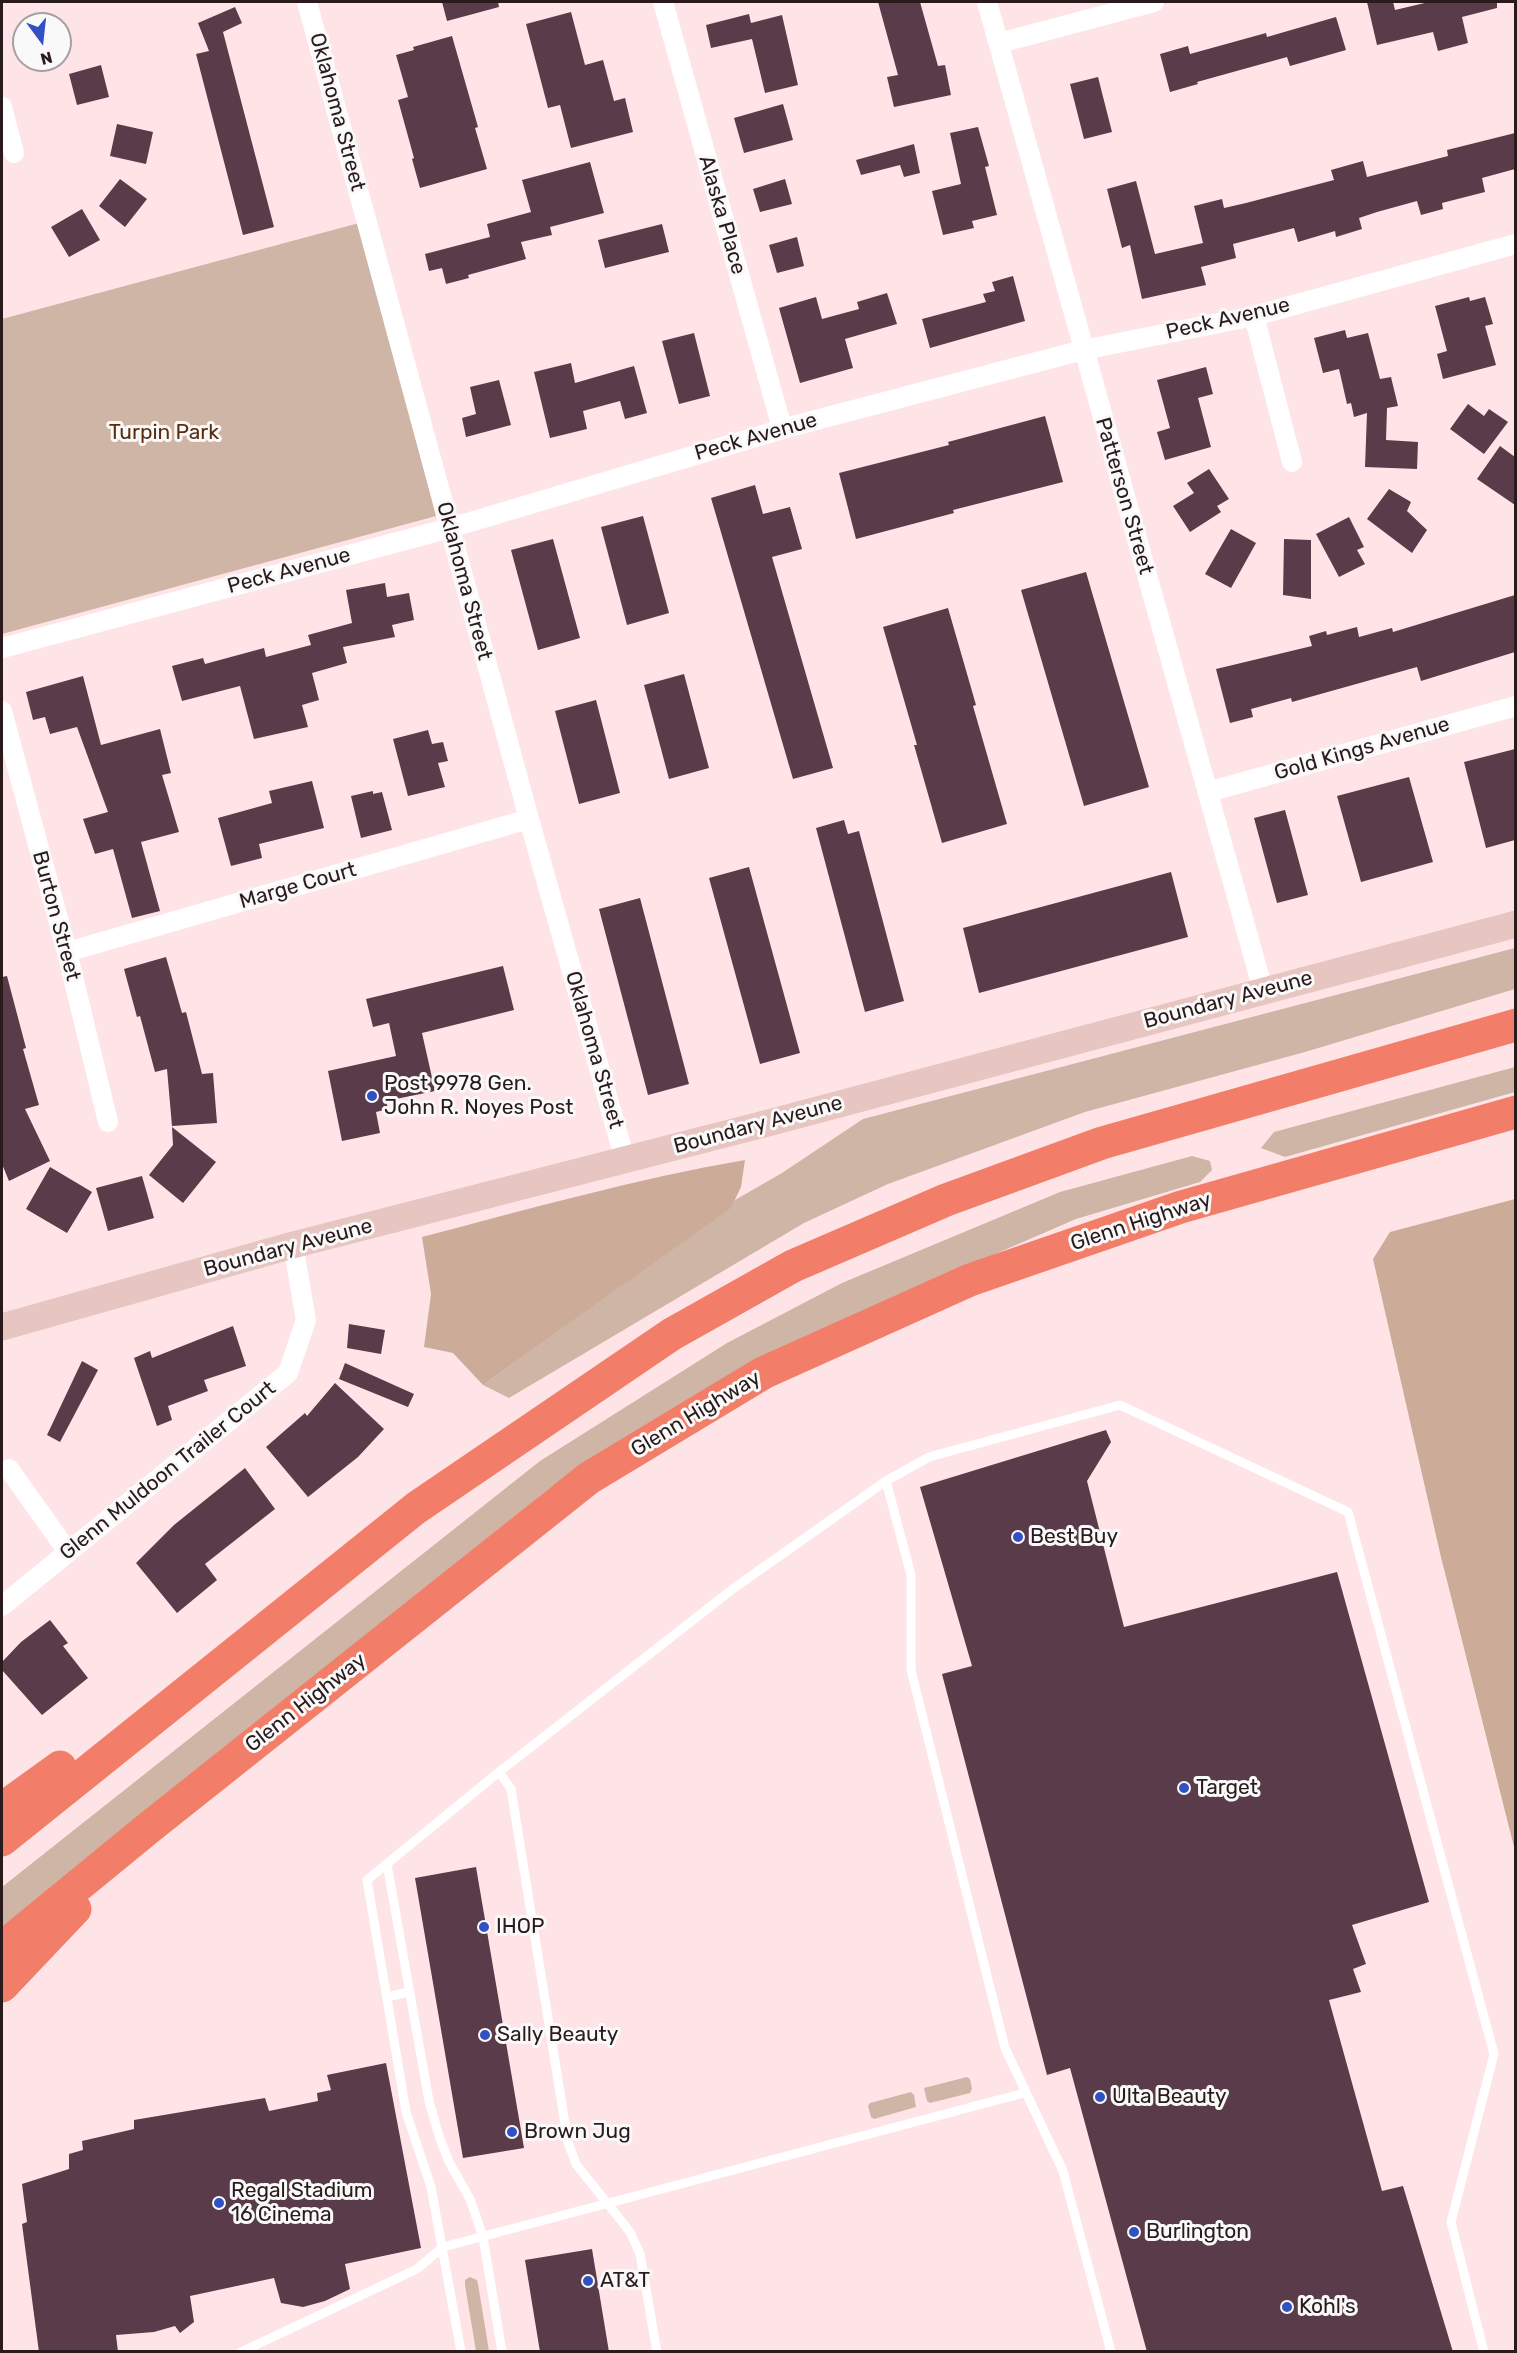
<!DOCTYPE html>
<html>
<head>
<meta charset="utf-8">
<style>
	body { margin:0 }
	#map { position:relative; width:1517px; height:2353px; overflow:hidden; background:#ffe4e7; font-family:Rubik,sans-serif }
	canvas { display:block }
	.frame { position:absolute; inset:0; border:3px solid #2a1a1c; pointer-events:none }
	.north { position:absolute; left:12px; top:12px; width:60px; height:60px; box-sizing:border-box; background:#f9f9f9; border:2px solid #a6a0a1; border-radius:50%; rotate:165deg; font-size:16px; font-weight:700; line-height:24px; text-align:center; color:#2a1a1c }
	.north::after { content:''; display:block; margin:auto; width:21px; height:27px; background:#3150c1; clip-path:polygon(50% 0,100% 100%,50% 72%,0 100%) }
</style>
</head>
<body>
<div id="map">
<canvas width="1517" height="2353"></canvas>
<div class="frame"></div>
<div class="north">N</div>
</div>
<script>
const ctx = document.querySelector('canvas').getContext('2d');
ctx.lineJoin = 'round';
function fill(path, color) {
  ctx.fillStyle = color;
  ctx.fill(path, 'evenodd');
}
function strokePath(path, color, width, dash) {
  ctx.strokeStyle = color;
  ctx.lineWidth = width;
  ctx.lineCap = dash ? 'butt' : 'round';
  ctx.setLineDash(dash || []);
  ctx.stroke(path);
}
function write(font, color, halo, rows, align = 'center') {
  ctx.font = font + ' Rubik,sans-serif';
  ctx.lineWidth = 6;
  ctx.setLineDash([]);
  ctx.textBaseline = 'middle';
  ctx.strokeStyle = halo;
  ctx.fillStyle = color;
  for (const [text, x, y, turn = 0] of rows) {
    ctx.save();
    ctx.translate(x, y);
    ctx.rotate((+turn || 0) * Math.PI / 180);
    ctx.textAlign = isNaN(turn) ? turn : align;
    if (halo) ctx.strokeText(text, 0, 0);
    ctx.fillText(text, 0, 0);
    ctx.restore();
  }
}
fill(new Path2D(`
	M359 223 436 516 2 634V319Z
	M1515 948V989L1305 1052 1085 1112 888 1184 804 1223 509 1398 483 1385 730 1208 735 1200 782 1173 863 1119Z
	M1515 1067V1092L1285 1157 1261 1148 1274 1132Z
	M1192 1156 1210 1161 1212 1170 1200 1182 1076 1219 843 1320 551 1487 2 1927V1887L540 1461 727 1343 842 1283 1060 1192Z
	M967 2077 970 2079 972 2089 970 2093 930 2103 927 2101 924 2088Z
	M911 2092 914 2095 916 2107 874 2119 871 2117 868 2106 870 2103Z
	M470 2277 477 2280 478 2284 489 2351H476L465 2285V2280Z`), '#ceb5a6');
fill(new Path2D(`
	M745 1160 741 1187 731 1208 483 1385 453 1353 424 1347 431 1294 422 1237C529 1209 635 1179 745 1160Z
	M1515 1199H1516L1515 1851 1440 1553 1373 1259 1390 1232Z`), '#ccac98');
fill(new Path2D(`
	M442 2H498L499 7 447 21Z
	M878 2H920L938 66 945 65 951 95 894 107 887 77 898 75Z
	M1367 2H1393L1395 10 1429 2H1497V8L1462 17 1468 43 1438 51 1433 32 1377 45Z
	M235 7 242 23 223 32 274 227 243 235 196 54 209 51 198 23Z
	M571 12 585 65 603 60 614 101 625 98 633 132 571 148 560 105 548 108 526 24Z
	M749 14 751 23 782 15 798 85 765 93 752 39 711 48 706 25Z
	M1336 17 1346 50 1290 66 1287 57 1197 82 1198 84 1170 92 1160 54 1188 46 1190 54 1266 33 1267 37Z
	M452 36 478 127 475 128 487 169 420 188 412 159 414 158 398 100 408 97 396 55 414 50 413 47Z
	M101 65 109 97 77 105 69 74Z
	M1098 77 1112 132 1084 139 1070 84Z
	M783 104 793 140 744 153 734 118Z
	M117 124 153 132 146 164 110 156Z
	M978 127 989 166 985 167 997 215 972 221 974 228 943 235 932 191 961 184 950 133Z
	M1515 133V169L1482 178 1485 192 1442 203 1443 209 1421 215 1417 201 1377 212 1359 218 1362 229 1336 237 1335 231 1298 242 1294 228 1233 244 1236 258 1201 267 1206 285 1142 299 1130 245 1122 248 1107 189 1136 181 1155 254 1203 243 1194 206 1222 199 1224 208 1246 203 1334 180 1331 170 1363 161 1367 177 1448 156 1447 150Z
	M914 144 920 173 904 177 900 165 861 175 856 160Z
	M590 162 604 213 550 227 552 235 521 242 526 259 468 275 469 278 446 284 442 268 429 271 425 254 490 237 487 224 531 212 522 180Z
	M120 179 147 199 125 227 99 206Z
	M785 179 792 204 760 212 753 189Z
	M82 209 100 240 69 257 51 227Z
	M662 224 669 252 605 268 598 240Z
	M797 237 804 266 777 273 769 245Z
	M1013 276 1025 321 930 348 922 319 986 302 983 294 995 291 992 282Z
	M887 293 897 324 845 339 853 368 800 383 779 308 816 297 822 319 859 309 857 302Z
	M1469 297 1470 301 1485 297 1493 324 1485 326 1496 365 1443 379 1437 354 1447 351 1435 306Z
	M1345 330 1347 338 1368 333 1380 379 1391 377 1398 406 1387 408 1386 440 1418 442 1417 469 1365 467 1367 413 1354 417 1351 403 1347 404 1339 369 1323 373 1314 338Z
	M694 333 710 396 679 404 662 341Z
	M571 363 575 383 634 366 647 413 625 419 620 401 583 411 587 429 550 438 534 372Z
	M1206 367 1213 394 1198 398 1211 447 1165 460 1157 432 1170 428 1157 380Z
	M499 380 511 425 466 437 462 418 476 414 470 387Z
	M1468 404 1484 416 1489 409 1508 422 1484 454 1450 429Z
	M1045 416 1063 482 953 510 954 513 856 539 839 473 949 445 948 442Z
	M1500 446 1515 457V505L1477 479Z
	M1209 469 1229 499 1217 506 1221 512 1190 532 1173 506 1194 493 1187 483Z
	M755 485 763 514 790 507 802 549 772 557 833 768 793 779 711 498Z
	M1389 489 1411 502 1407 511 1427 530 1412 553 1367 519Z
	M643 516 669 613 627 625 601 527Z
	M1349 517 1364 547 1357 550 1365 564 1339 577 1316 534Z
	M1231 529 1256 543 1231 588 1205 574Z
	M553 539 580 638 538 650 511 550Z
	M1284 539 1311 540V599L1283 595Z
	M1086 572 1149 787 1084 806 1021 590Z
	M385 583 387 597 409 593 414 620 392 625 395 637 343 647 347 663 312 673 319 700 302 705 308 727 254 739 240 686 182 701 172 666 203 658 205 664 264 648 266 657 311 645 308 635 352 623 346 590Z
	M1515 595V652L1421 681 1417 667 1292 702 1291 698 1251 709 1253 717 1230 723 1216 669 1312 646 1309 636 1326 631 1327 635 1357 627 1359 637 1392 628 1393 632Z
	M948 608 976 705 973 706 1007 824 942 843 914 745H917L883 627Z
	M684 674 709 768 669 779 644 685Z
	M83 676 101 745 160 729 171 773 162 775 179 832 141 842 160 911 132 918 113 849 95 854 83 819 108 812 77 727 50 734 45 717 33 720 26 692Z
	M596 700 620 793 579 804 555 711Z
	M428 730 432 744 443 742 448 761 438 763 445 787 408 796 393 739Z
	M1515 749V840L1486 848 1464 762Z
	M1409 777 1433 862 1361 882 1337 796Z
	M312 781 324 828 259 844 262 858 231 866 218 818 272 803 269 791Z
	M373 791V794L382 792 392 830 361 838 351 796Z
	M1285 810 1308 895 1277 903 1254 818Z
	M844 820 848 834 859 831 904 1001 865 1012 816 828Z
	M749 867 800 1053 760 1064 709 878Z
	M1171 872 1188 937 979 993 963 928Z
	M640 898 689 1084 648 1095 599 909Z
	M166 957 182 1013 186 1012 202 1074 213 1073 217 1123 172 1126 167 1069 155 1072 140 1016 137 1017 124 969Z
	M503 966 514 1010 422 1033 435 1091 386 1101 388 1109 376 1112 380 1133 342 1141 328 1071 396 1056 389 1023 373 1027 366 999Z
	M7 976 26 1048 23 1049 39 1105 25 1109 50 1161 9 1181 2 1164V977Z
	M172 1127 216 1162 183 1203 149 1175 173 1145Z
	M50 1167 92 1192 67 1233 26 1209Z
	M142 1176 154 1218 108 1231 96 1188Z
	M349 1324 385 1330 381 1354 347 1348Z
	M233 1326 246 1366 204 1380 208 1391 168 1406 172 1420 157 1426 134 1358 150 1351 152 1358Z
	M82 1361 98 1370 60 1442 47 1435Z
	M345 1363 414 1394 408 1407 339 1379Z
	M335 1383 384 1429 358 1457 308 1497 266 1447 305 1413 307 1416Z
	M1106 1430 1111 1442 1087 1481 1124 1627 1337 1572 1429 1902 1352 1925 1366 1964 1353 1969 1361 1992 1329 2000 1382 2191 1403 2186 1453 2352H1147L1070 2068 1047 2075 942 1674 972 1666 920 1487Z
	M245 1468 275 1509 205 1564 217 1580 177 1613 136 1563 174 1525Z
	M50 1620 68 1643 63 1646 88 1678 42 1715 2 1670V1662L21 1642Z
	M476 1867 524 2148 463 2158 415 1878Z
	M386 2063 421 2248 345 2264 350 2289 325 2301 303 2307 281 2303 274 2278 190 2296 194 2322 180 2333 175 2326 154 2332 116 2335 118 2352H39L22 2224 27 2222 22 2184 69 2169V2154L83 2150 82 2141 134 2129V2120L265 2098 269 2111 318 2101 317 2093 331 2090 327 2075Z
	M592 2249 609 2352H540L525 2260Z`), '#593b49');
strokePath(new Path2D(`
	M886 1481 911 1575V1670L1005 2048 1063 2171 1111 2352
	M499 1772 511 1789 568 2142 576 2164 630 2232 640 2254 657 2352
	M387 1864 429 2101 439 2136 449 2162 470 2199 483 2237 502 2352
	M387 1997 409 1992
	M241 2352 417 2269 443 2247 1024 2093
	M461 2352 431 2187 406 2112 367 1880 499 1772 734 1588 886 1481 929 1457 1120 1405 1348 1512 1494 2054 1451 2222 1484 2352`), '#fff', 9);
strokePath(new Path2D(`
	M307 2 529 819 625 1160
	M663 2 782 428
	M987 2 1263 990
	M999 43 1154 2
	M2 107 14 153
	M1254 316 1292 462
	M2 648 450 528 793 426 1083 350 1254 316 1516 244
	M2 711 67 952 108 1122
	M1208 792 1516 706
	M67 952 529 819
	M9 1469 68 1552
	M2 1606 288 1373 306 1320 293 1245`), '#fff', 20);
strokePath(new Path2D(`
	M2 1327 293 1245 772 1122 1516 924`), '#e7c5c0', 27);
strokePath(new Path2D(`
	M2 1809 60 1767
	M2 1840 416 1508 672 1334 793 1266 946 1200 1102 1143 1516 1025
	M2 1948 151 1826 589 1478 763 1373 970 1280 1181 1207 1516 1112
	M2 1986 75 1909`), '#f27e69', 33);
for (const [x, y, r, color] of [
	[372,1096,6,"#3150c1"],
	[1018,1537,6,"#3150c1"],
	[1184,1788,6,"#3150c1"],
	[484,1927,6,"#3150c1"],
	[485,2035,6,"#3150c1"],
	[1100,2097,6,"#3150c1"],
	[512,2132,6,"#3150c1"],
	[219,2203,6,"#3150c1"],
	[1134,2232,6,"#3150c1"],
	[588,2281,6,"#3150c1"],
	[1287,2307,6,"#3150c1"]
]) {
  const dot = new Path2D();
  dot.arc(x, y, r, 0, 2 * Math.PI);
  ctx.fillStyle = color;
  ctx.fill(dot);
  strokePath(dot, '#f9f9f9', 2);
}
write('21px', '#2a1a1c', '#f9f9f9', [
	["Oklahoma Street",337,112,75],
	["Alaska Place",722,215,74],
	["Peck Avenue",1228,319,-13],
	["Peck Avenue",756,437,-16],
	["Patterson Street",1124,496,74],
	["Peck Avenue",289,571,-15],
	["Oklahoma Street",464,581,75],
	["Gold Kings Avenue",1362,749,-16],
	["Marge Court",298,886,-16],
	["Burton Street",56,916,75],
	["Boundary Aveune",1228,1000,-15],
	["Oklahoma Street",594,1050,74],
	["Boundary Aveune",758,1125,-15],
	["Glenn Highway",1141,1222,-18],
	["Boundary Aveune",288,1248,-15],
	["Glenn Highway",696,1414,-31],
	["Glenn Muldoon Trailer Court",168,1471,-39],
	["Glenn Highway",306,1703,-38]
]);
write('21px', '#592d0e', '#f9f9f9', [
	["Turpin Park",164,433]
]);
write('21px', '#2a1a1c', '#f9f9f9', [
	["Post 9978 Gen.",384,1084],
	["John R. Noyes Post",384,1108],
	["Best Buy",1030,1537],
	["Target",1196,1788],
	["IHOP",496,1927],
	["Sally Beauty",497,2035],
	["Ulta Beauty",1112,2097],
	["Brown Jug",524,2132],
	["Regal Stadium",231,2191],
	["16 Cinema",231,2215],
	["Burlington",1146,2232],
	["AT&T",600,2281],
	["Kohl's",1299,2307]
], 'left');
</script>
</body>
</html>
